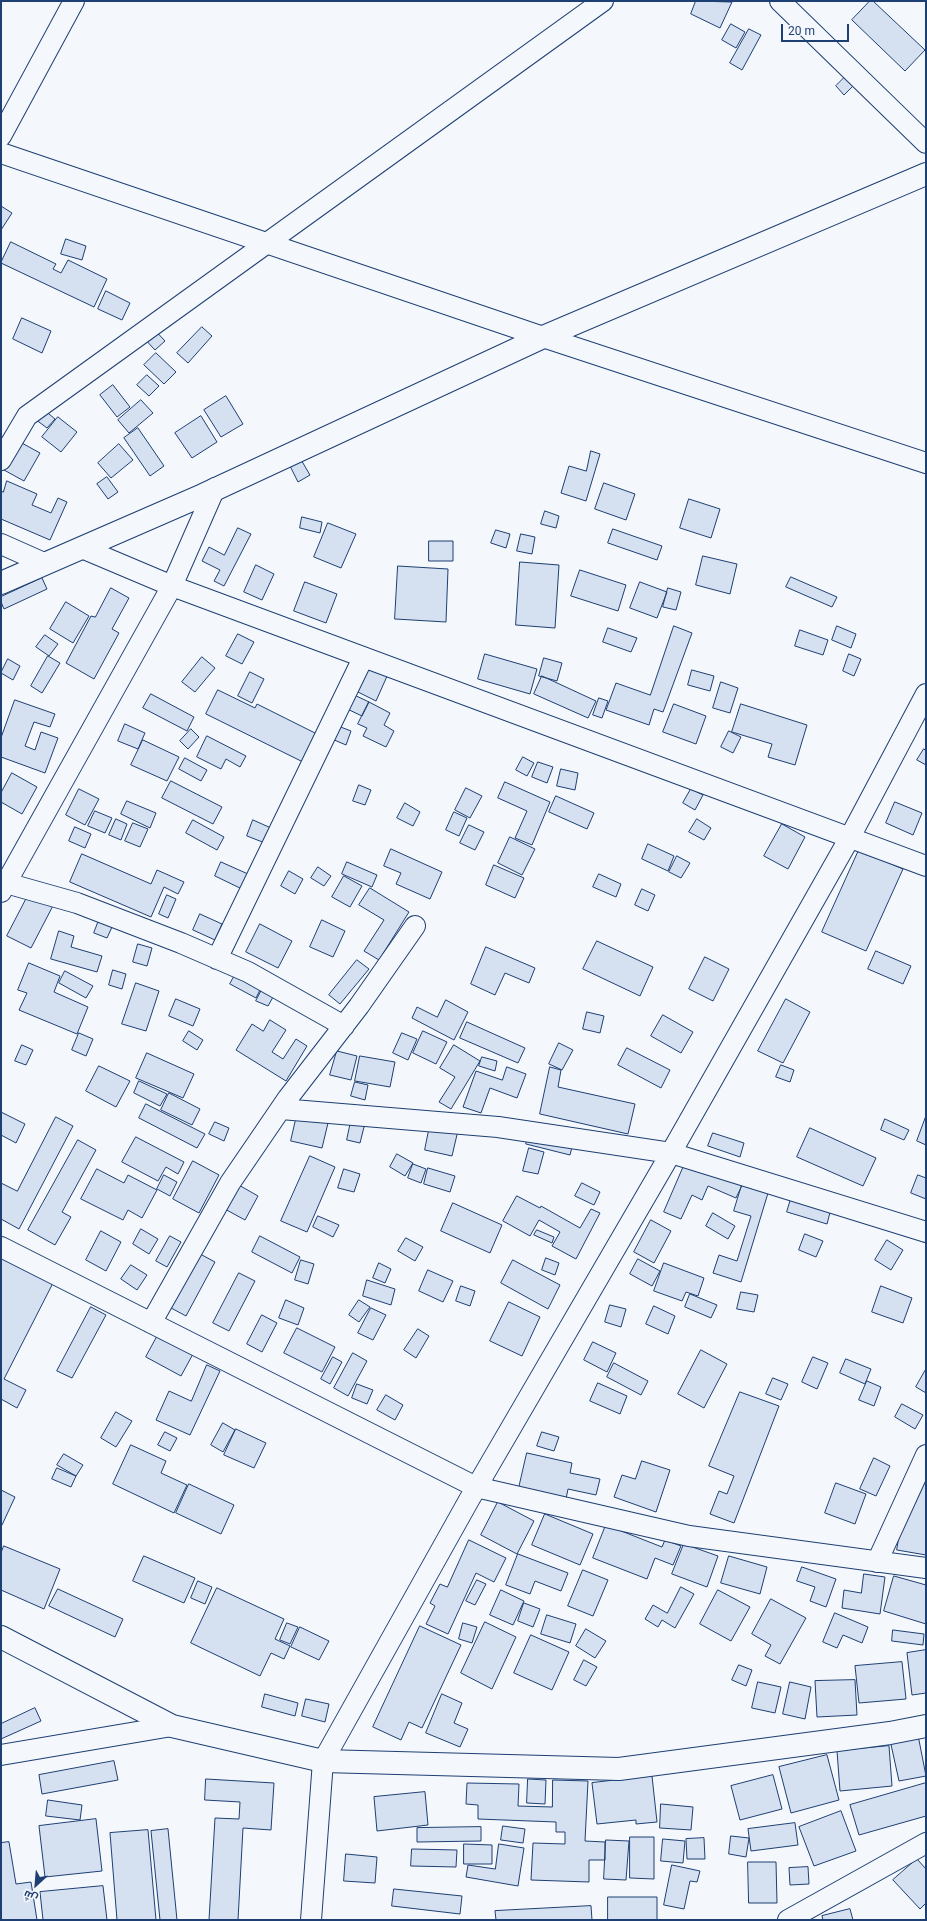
<!DOCTYPE html>
<html>
<head>
<meta charset="utf-8">
<style>
	body { margin:0 }
	#map { position:relative; width:927px; height:1921px; overflow:hidden; background:#f4f7fb; font-family:Roboto,Cairo,sans-serif }
	canvas { display:block }
	.frame { position:absolute; inset:0; border:2px solid #1d3f73; pointer-events:none }
	.north { position:absolute; left:16px; top:1865px; width:40px; height:40px; -webkit-text-stroke:3px #f4f7fb; paint-order:stroke; rotate:206deg; font-size:11px; font-weight:700; line-height:16px; text-align:center; color:#1d3f73 }
	.north::after { content:''; display:block; margin:auto; width:14px; height:18px; background:#1d3f73; clip-path:polygon(50% 0,100% 100%,50% 72%,0 100%) }
	.scale { position:absolute; left:781px; top:24px; width:68px; height:18px; box-sizing:border-box; border:2px solid #1d3f73; border-top:0; padding-left:5px; font-size:12px; line-height:14px; white-space:nowrap; color:#1d3f73; -webkit-text-stroke:3px #f4f7fb; paint-order:stroke }
</style>
</head>
<body>
<div id="map">
<canvas width="927" height="1921"></canvas>
<div class="frame"></div>
<div class="north">ش</div>
<div class="scale">20 m</div>
</div>
<script>
const ctx = document.querySelector('canvas').getContext('2d');
ctx.lineJoin = 'round';
function fill(path, color) {
  ctx.fillStyle = color;
  ctx.fill(path, 'evenodd');
}
function strokePath(path, color, width, dash) {
  ctx.strokeStyle = color;
  ctx.lineWidth = width;
  ctx.lineCap = dash ? 'butt' : 'round';
  ctx.setLineDash(dash || []);
  ctx.stroke(path);
}
const building = new Path2D(`
	M696 1 732 2 720 28 691 14Z
	M870 1H873L925 50 905 71 852 20Z
	M731 24 745 32 736 48 722 40Z
	M749 29 761 35 742 70 730 63Z
	M848 74 857 82 844 95 836 86Z
	M1 206 12 213 1 230Z
	M66 239 86 246 82 260 61 254Z
	M11 242 56 264 53 269 61 273 68 260 107 279 94 307 1 263Z
	M106 291 130 303 122 320 98 309Z
	M22 318 51 331 42 353 13 339Z
	M151 326 165 341 155 350 141 335Z
	M202 327 212 336 188 363 177 353Z
	M156 353 176 372 164 384 144 365Z
	M147 375 159 386 149 396 137 385Z
	M113 385 130 407 117 417 100 395Z
	M226 396 243 424 221 437 204 410Z
	M141 400 153 413 129 433 118 420Z
	M43 409 55 419 47 428 35 419Z
	M201 416 217 442 192 458 175 433Z
	M58 417 77 432 61 452 42 437Z
	M138 428 164 466 150 476 124 438Z
	M20 442 40 453 24 481 4 470Z
	M119 444 133 460 111 478 98 463Z
	M591 451 600 454 586 501 561 493 569 466 586 471Z
	M300 458 310 475 298 482 289 464Z
	M107 477 118 492 108 499 97 484Z
	M7 481 37 494 32 505 51 513 58 498 67 502 50 540 1 519V491L3 492Z
	M604 483 635 494 626 520 595 509Z
	M689 499 720 509 711 538 680 528Z
	M545 511 559 516 556 528 541 524Z
	M302 517 322 522 320 533 300 528Z
	M328 523 356 534 341 568 314 557Z
	M238 528 251 534 224 586 214 581 220 570 202 561 209 547 224 555Z
	M613 529 662 546 657 560 608 543Z
	M496 530 510 534 506 548 491 543Z
	M521 534 535 537 532 554 517 551Z
	M429 541H453V561H429Z
	M703 556 737 564 730 594 696 585Z
	M520 562 559 565 555 628 516 625Z
	M256 565 274 574 262 600 244 592Z
	M398 566 448 569 446 622 395 619Z
	M580 570 626 585 618 611 571 596Z
	M791 577 837 597 832 607 786 587Z
	M42 578 47 589 4 609 1 602V597Z
	M305 582 337 594 326 623 294 611Z
	M640 582 667 592 657 618 630 608Z
	M111 588 129 598 112 629 119 633 94 679 66 663 91 616 95 617Z
	M668 588 681 592 676 610 663 607Z
	M66 602 89 616 73 643 50 629Z
	M674 626 692 633 663 712 654 709 649 725 606 710 616 683 650 695Z
	M837 626 856 634 851 648 832 640Z
	M608 628 637 638 631 652 603 642Z
	M800 630 828 640 823 655 795 646Z
	M238 634 254 642 242 664 226 656Z
	M45 635 58 644 49 656 36 647Z
	M485 654 537 669 530 694 478 679Z
	M849 654 861 659 854 676 843 671Z
	M48 656 60 663 42 693 31 686Z
	M202 657 215 668 195 692 182 682Z
	M544 658 562 663 557 681 539 676Z
	M8 659 20 666 13 680 1 673Z
	M365 664 388 674 376 701 354 690Z
	M692 670 714 676 710 691 688 685Z
	M250 672 264 679 252 703 238 696Z
	M542 676 596 701 588 718 534 694Z
	M721 682 738 688 730 713 713 708Z
	M218 690 255 708 257 704 317 734 303 762 206 714Z
	M350 693 369 702 362 716 343 707Z
	M151 694 194 717 187 731 143 708Z
	M599 698 608 701 602 718 593 715Z
	M15 700 55 714 50 727 34 722 25 746 35 750 41 732 58 738 45 773 1 757V738Z
	M369 702 390 713 384 725 394 731 386 747 363 736 367 728 358 724Z
	M674 704 706 716 696 744 663 732Z
	M741 704 807 725 795 765 768 757 772 744 732 732Z
	M125 724 145 733 138 749 118 741Z
	M338 726 351 731 346 745 332 739Z
	M191 729 199 737 188 749 180 741Z
	M729 731 741 737 733 753 721 747Z
	M207 736 246 756 240 767 226 759 221 769 197 757Z
	M143 740 179 757 167 781 131 765Z
	M924 749 926 751V765L917 760Z
	M523 757 534 763 527 776 516 770Z
	M185 758 207 770 201 781 179 769Z
	M538 762 553 767 547 783 532 777Z
	M561 769 578 773 575 790 557 786Z
	M12 773 37 787 22 814 1 802V793Z
	M171 781 222 807 213 824 162 798Z
	M505 782 550 802 532 845 515 838 527 811 498 798Z
	M359 785 371 790 365 805 353 801Z
	M466 788 482 796 470 818 455 810Z
	M79 789 99 799 85 825 66 815Z
	M691 789 703 795 695 810 683 803Z
	M556 796 594 813 587 829 549 812Z
	M127 801 156 813 150 828 121 814Z
	M895 802 922 813 913 835 886 823Z
	M405 803 420 812 413 826 397 818Z
	M95 811 112 818 105 833 88 826Z
	M454 812 467 818 459 836 446 830Z
	M116 819 127 824 121 840 109 835Z
	M697 819 711 828 704 840 689 832Z
	M193 820 224 837 217 850 186 833Z
	M253 820 271 828 265 843 247 836Z
	M133 823 148 829 140 847 125 841Z
	M782 824 805 837 788 869 764 856Z
	M469 825 484 832 475 850 460 843Z
	M75 827 91 834 85 848 69 841Z
	M510 837 535 849 522 875 498 863Z
	M648 844 674 856 668 871 642 859Z
	M391 849 442 872 430 899 396 884 401 873 384 866Z
	M859 850 903 869 866 951 822 932Z
	M82 854 151 884 157 870 184 882 178 894 164 887 151 917 70 882Z
	M677 856 690 863 681 878 669 872Z
	M221 862 248 874 242 889 215 876Z
	M347 862 377 875 372 887 342 874Z
	M494 865 524 878 515 898 486 885Z
	M318 867 331 876 324 886 311 878Z
	M289 871 303 879 295 894 281 886Z
	M599 874 621 884 616 897 593 887Z
	M344 876 362 886 350 907 332 897Z
	M33 886 57 898 31 948 7 936Z
	M370 888 409 912 379 960 364 951 384 920 359 905Z
	M642 889 655 895 648 911 635 905Z
	M167 895 176 899 168 918 159 914Z
	M103 910 117 916 107 938 94 933Z
	M200 914 222 924 215 940 193 930Z
	M322 920 345 931 333 957 310 947Z
	M260 924 292 941 278 968 246 952Z
	M59 931 74 936 71 947 102 956 97 972 51 959Z
	M597 941 653 967 640 996 583 969Z
	M138 944 152 948 147 966 133 962Z
	M486 947 535 968 529 983 505 973 495 995 471 984Z
	M876 951 911 966 903 984 868 969Z
	M705 957 729 969 713 1001 689 989Z
	M357 960 369 969 340 1004 329 995Z
	M29 963 60 976 54 992 88 1007 77 1034 19 1010 27 993 18 990Z
	M239 968 264 982 256 998 230 984Z
	M113 970 126 974 122 989 109 985Z
	M65 971 93 986 86 998 59 983Z
	M136 983 159 991 146 1031 122 1024Z
	M265 984 277 990 268 1006 256 1001Z
	M176 999 200 1009 193 1026 169 1016Z
	M786 999 810 1012 783 1063 758 1051Z
	M446 1000 468 1012 454 1040 412 1018 417 1007 437 1017Z
	M587 1012 604 1016 600 1033 583 1029Z
	M663 1015 693 1032 681 1053 651 1036Z
	M270 1020 286 1030 272 1052 283 1059 296 1039 307 1046 286 1081 236 1050 252 1024 263 1031Z
	M467 1022 525 1048 518 1063 460 1038Z
	M189 1031 203 1040 197 1050 183 1041Z
	M423 1031 447 1042 436 1064 413 1053Z
	M79 1033 93 1039 86 1056 72 1050Z
	M402 1033 417 1039 408 1060 393 1053Z
	M559 1043 573 1050 562 1070 549 1064Z
	M22 1045 33 1050 26 1065 15 1061Z
	M454 1045 480 1061 451 1109 439 1102 455 1077 440 1068Z
	M627 1048 670 1070 661 1088 618 1065Z
	M337 1051 357 1056 351 1080 330 1075Z
	M147 1053 194 1074 183 1098 136 1078Z
	M360 1056 395 1062 390 1087 355 1081Z
	M482 1057 497 1061 495 1071 479 1066Z
	M781 1065 794 1070 790 1082 776 1077Z
	M99 1066 130 1081 116 1107 86 1091Z
	M507 1067 526 1074 517 1098 490 1088 481 1113 463 1107 476 1071 502 1080Z
	M550 1067 561 1070 558 1087 635 1104 628 1134 540 1114Z
	M139 1081 167 1094 160 1106 134 1093Z
	M355 1082 368 1085 365 1100 351 1096Z
	M169 1093 200 1109 192 1125 161 1110Z
	M146 1104 205 1134 197 1148 139 1118Z
	M1 1112 25 1124 16 1143 1 1135Z
	M353 1112 367 1115 360 1143 347 1140Z
	M297 1115 328 1123 322 1148 291 1141Z
	M926 1116V1145L917 1141Z
	M56 1117 73 1126 19 1229 1 1219V1183L17 1191Z
	M885 1119 909 1130 904 1140 881 1130Z
	M431 1120 459 1126 452 1156 425 1150Z
	M215 1122 229 1128 224 1141 209 1134Z
	M531 1128 574 1139 570 1155 526 1144Z
	M810 1128 876 1158 863 1186 797 1157Z
	M713 1133 744 1143 740 1157 708 1146Z
	M136 1137 184 1162 178 1174 166 1167 158 1181 122 1162Z
	M78 1140 96 1150 62 1212 71 1217 55 1245 28 1230Z
	M529 1148 544 1152 538 1174 523 1171Z
	M397 1154 413 1163 405 1176 390 1167Z
	M689 1154 745 1179 736 1198 708 1186 702 1200 692 1195 681 1219 664 1212Z
	M310 1156 335 1167 307 1232 281 1221Z
	M193 1161 219 1175 199 1213 173 1199Z
	M413 1164 426 1169 421 1183 408 1178Z
	M428 1168 455 1176 450 1192 424 1184Z
	M97 1169 124 1183 128 1175 157 1190 142 1218 128 1210 123 1220 81 1199Z
	M344 1169 360 1174 354 1192 338 1188Z
	M164 1175 177 1182 170 1196 157 1189Z
	M918 1175 926 1178V1199L911 1193Z
	M582 1183 600 1192 594 1205 575 1196Z
	M237 1184 258 1196 245 1220 223 1208Z
	M742 1185 768 1193 741 1282 713 1273 719 1255 737 1261 751 1216 734 1211Z
	M794 1189 833 1201 827 1224 787 1212Z
	M517 1196 540 1208 541 1206 580 1228 591 1209 600 1213 576 1259 552 1246 560 1232 539 1220 530 1236 503 1221Z
	M453 1203 502 1225 490 1253 441 1231Z
	M713 1213 735 1226 728 1239 706 1226Z
	M318 1216 339 1225 333 1237 313 1227Z
	M651 1220 671 1231 654 1263 634 1252Z
	M141 1229 158 1239 149 1254 133 1244Z
	M537 1230 554 1237 552 1243 534 1235Z
	M101 1231 121 1242 106 1271 86 1260Z
	M805 1234 823 1241 816 1257 799 1250Z
	M170 1236 181 1242 167 1267 156 1261Z
	M260 1236 300 1257 292 1273 252 1252Z
	M406 1238 423 1247 415 1261 398 1251Z
	M887 1240 903 1250 891 1270 875 1260Z
	M189 1248 215 1262 186 1316 160 1302Z
	M1 1256 53 1283 4 1379 26 1390 17 1408 1 1399Z
	M546 1258 559 1263 555 1275 542 1270Z
	M638 1259 660 1271 652 1286 630 1274Z
	M301 1260 314 1264 308 1284 295 1280Z
	M513 1260 560 1285 548 1309 501 1283Z
	M379 1263 391 1269 385 1283 373 1278Z
	M664 1263 704 1278 698 1296 686 1292 682 1301 654 1291Z
	M131 1265 147 1275 137 1290 121 1279Z
	M428 1270 453 1281 443 1302 419 1291Z
	M239 1273 255 1281 229 1331 213 1323Z
	M367 1280 395 1289 391 1305 363 1296Z
	M461 1286 475 1291 470 1306 456 1301Z
	M881 1286 912 1298 903 1323 872 1312Z
	M741 1292 758 1295 754 1312 737 1309Z
	M690 1294 717 1305 711 1318 685 1307Z
	M286 1300 304 1308 298 1325 279 1318Z
	M359 1300 370 1307 359 1322 349 1315Z
	M509 1302 540 1317 522 1356 490 1341Z
	M610 1305 626 1309 621 1327 605 1322Z
	M654 1306 675 1316 668 1334 646 1324Z
	M91 1307 106 1315 72 1378 57 1371Z
	M371 1308 386 1315 373 1340 358 1333Z
	M262 1315 277 1323 262 1352 247 1344Z
	M297 1328 335 1347 322 1372 284 1353Z
	M418 1329 429 1336 416 1358 404 1350Z
	M158 1335 193 1354 181 1376 146 1357Z
	M593 1342 616 1353 607 1372 584 1360Z
	M701 1350 727 1364 704 1408 678 1394Z
	M353 1353 367 1361 348 1396 334 1388Z
	M333 1357 342 1362 330 1384 321 1379Z
	M813 1357 828 1363 817 1389 802 1382Z
	M846 1359 871 1369 865 1384 840 1373Z
	M614 1363 648 1381 641 1395 607 1377Z
	M207 1365 220 1371 190 1435 156 1420 169 1391 191 1401Z
	M926 1369V1393L916 1387Z
	M773 1378 788 1384 781 1400 766 1394Z
	M867 1381 881 1387 874 1406 859 1400Z
	M598 1383 627 1396 620 1414 590 1401Z
	M357 1384 373 1390 367 1404 352 1398Z
	M740 1392 779 1406 734 1523 710 1514 719 1491 727 1494 734 1476 709 1466Z
	M386 1395 403 1405 395 1420 377 1410Z
	M902 1404 923 1415 915 1429 895 1417Z
	M116 1412 132 1421 116 1447 101 1438Z
	M223 1423 235 1430 223 1452 211 1445Z
	M236 1429 266 1443 254 1468 224 1455Z
	M165 1432 177 1438 170 1451 158 1445Z
	M542 1432 559 1437 554 1451 537 1446Z
	M131 1445 166 1461 161 1473 187 1485 174 1513 113 1484Z
	M527 1453 572 1463 570 1473 600 1479 596 1495 568 1489 566 1499 519 1488Z
	M64 1454 83 1465 76 1476 57 1465Z
	M874 1458 890 1466 876 1496 860 1489Z
	M642 1461 670 1470 656 1512 614 1497 622 1475 635 1479Z
	M57 1468 76 1476 71 1487 52 1479Z
	M911 1470 926 1472V1555L897 1550Z
	M836 1483 866 1494 855 1524 825 1513Z
	M189 1484 234 1505 221 1534 176 1513Z
	M1 1490 15 1497 2 1525H1Z
	M498 1502 534 1521 517 1554 481 1535Z
	M545 1514 593 1534 580 1565 532 1545Z
	M606 1525 662 1547 665 1540 681 1546 673 1565 655 1558 647 1579 593 1558Z
	M469 1540 506 1558 494 1582 476 1573 448 1634 426 1624 435 1606 430 1603 440 1584 447 1587Z
	M684 1544 718 1556 707 1587 672 1574Z
	M4 1546 60 1569 44 1609 1 1590V1553Z
	M518 1554 568 1573 561 1591 535 1581 530 1594 506 1585Z
	M144 1556 195 1578 184 1603 133 1581Z
	M729 1556 767 1567 760 1594 721 1583Z
	M802 1567 836 1579 826 1607 810 1601 815 1587 797 1581Z
	M583 1570 608 1580 593 1616 568 1606Z
	M864 1574 885 1577 880 1614 842 1608 844 1590 861 1593Z
	M894 1576 926 1585V1624L884 1611Z
	M477 1580 486 1584 475 1605 466 1601Z
	M198 1581 212 1587 205 1604 191 1598Z
	M681 1587 694 1594 675 1628 662 1620 658 1627 645 1619 653 1605 667 1613Z
	M217 1588 284 1619 275 1639 290 1646 284 1659 271 1653 260 1676 191 1643Z
	M58 1589 123 1619 115 1637 49 1606Z
	M501 1590 524 1601 513 1625 490 1615Z
	M718 1590 750 1607 731 1641 700 1624Z
	M771 1599 806 1618 780 1664 765 1656 771 1645 752 1634Z
	M524 1603 540 1609 533 1627 518 1621Z
	M835 1613 868 1627 862 1643 843 1635 837 1648 823 1642Z
	M547 1615 576 1624 570 1643 541 1634Z
	M485 1622 516 1637 492 1689 461 1673Z
	M287 1623 298 1627 290 1644 280 1640Z
	M463 1623 477 1627 472 1643 459 1639Z
	M420 1626 461 1645 422 1728 409 1722 401 1740 373 1727Z
	M300 1627 329 1641 319 1660 291 1647Z
	M586 1629 606 1641 595 1658 576 1646Z
	M893 1630 924 1634 923 1645 892 1641Z
	M531 1635 569 1652 552 1690 514 1673Z
	M926 1650V1693L912 1695 907 1653Z
	M584 1660 597 1667 586 1686 574 1680Z
	M902 1662 906 1699 859 1703 855 1666Z
	M739 1665 752 1670 746 1686 732 1680Z
	M855 1680 857 1715 817 1717 815 1681Z
	M758 1682 781 1687 775 1713 752 1708Z
	M790 1682 811 1687 805 1719 783 1714Z
	M265 1694 298 1703 295 1716 262 1707Z
	M442 1694 462 1703 454 1723 468 1729 460 1747 426 1733Z
	M306 1699 329 1704 325 1722 302 1716Z
	M35 1708 41 1721 1 1739V1724Z
	M918 1735 926 1776 899 1781 890 1740Z
	M889 1746 892 1786 840 1791 837 1751Z
	M827 1755 839 1800 791 1813 779 1767Z
	M114 1761 118 1780 42 1794 39 1775Z
	M773 1775 782 1809 740 1820 731 1786Z
	M652 1776 657 1822 636 1824V1820L597 1824 592 1783Z
	M206 1779 274 1783 271 1830 243 1828 238 1920H209L215 1818 239 1819 240 1802 205 1800Z
	M528 1779 546 1780 545 1804 527 1803Z
	M553 1780 588 1781 585 1841 605 1842V1860H589V1882L531 1880 533 1843 565 1844V1832H556V1822L478 1819V1805L466 1804 467 1783 519 1784 518 1806 552 1807Z
	M926 1783V1816L859 1835 850 1805Z
	M425 1792 428 1825 377 1831 374 1797Z
	M48 1800 82 1805 80 1820 46 1816Z
	M661 1804 693 1807 691 1830 660 1828Z
	M841 1811 856 1851 814 1866 799 1827Z
	M96 1819 102 1871 45 1877 39 1826Z
	M795 1823 798 1845 751 1851 748 1829Z
	M503 1826 525 1829 523 1843 501 1840Z
	M481 1827V1841L417 1842V1828Z
	M168 1829 177 1920H160L151 1831Z
	M148 1830 156 1920H117L110 1833Z
	M731 1836 749 1838 746 1857 729 1854Z
	M630 1837H654V1879L630 1878Z
	M704 1838 705 1859H687L686 1839Z
	M663 1839 685 1841 683 1863 661 1861Z
	M606 1840 629 1841 626 1880 604 1879Z
	M9 1842 16 1884 31 1882 37 1920H1V1843Z
	M464 1844 492 1845V1864H464Z
	M499 1844 524 1848 518 1886 466 1877 468 1865 495 1869Z
	M412 1849 457 1850 456 1867 411 1866Z
	M346 1854 377 1857 375 1883 344 1881Z
	M917 1859 926 1869V1903L920 1909 893 1880Z
	M748 1862H776L777 1903H749Z
	M672 1865 700 1871 697 1882 690 1881 684 1909 664 1905Z
	M808 1867 809 1884 790 1885 789 1868Z
	M103 1886 107 1920H43L40 1892Z
	M394 1889 462 1896 460 1914 392 1906Z
	M608 1897H657V1920H608Z
	M591 1906 592 1920H496L495 1911Z
	M850 1909 853 1920H823L822 1916Z`);
fill(building, '#d5e0f0');
strokePath(building, '#1d3f73', 1);
const street = new Path2D(`
	M780 1 926 143
	M1 136 74 1
	M1 153 543 337 926 463
	M1 460 27 416 603 1
	M1 544 46 564
	M82 548 172 586 926 866
	M6 883 77 903 181 943 248 972 344 1026
	M1 892 172 586 215 488
	M217 959 363 658
	M281 1109 498 1127 671 1153 926 1232
	M1 1247 476 1487 689 1536 926 1568
	M151 1323 230 1183 288 1098 359 1006 415 926
	M877 1562 926 1455
	M1 1755 172 1726
	M311 1920 323 1761 469 1500 664 1165 849 839 926 694
	M788 1920 926 1843`);
const secondary = new Path2D(`
	M1 583 203 495 543 337 926 174
	M1 1637 172 1726 323 1761 619 1769 890 1733 926 1726`);
strokePath(street, '#1d3f73', 22);
strokePath(secondary, '#1d3f73', 24);
strokePath(street, '#f4f7fb', 20);
strokePath(secondary, '#f4f7fb', 22);
</script>
</body>
</html>
